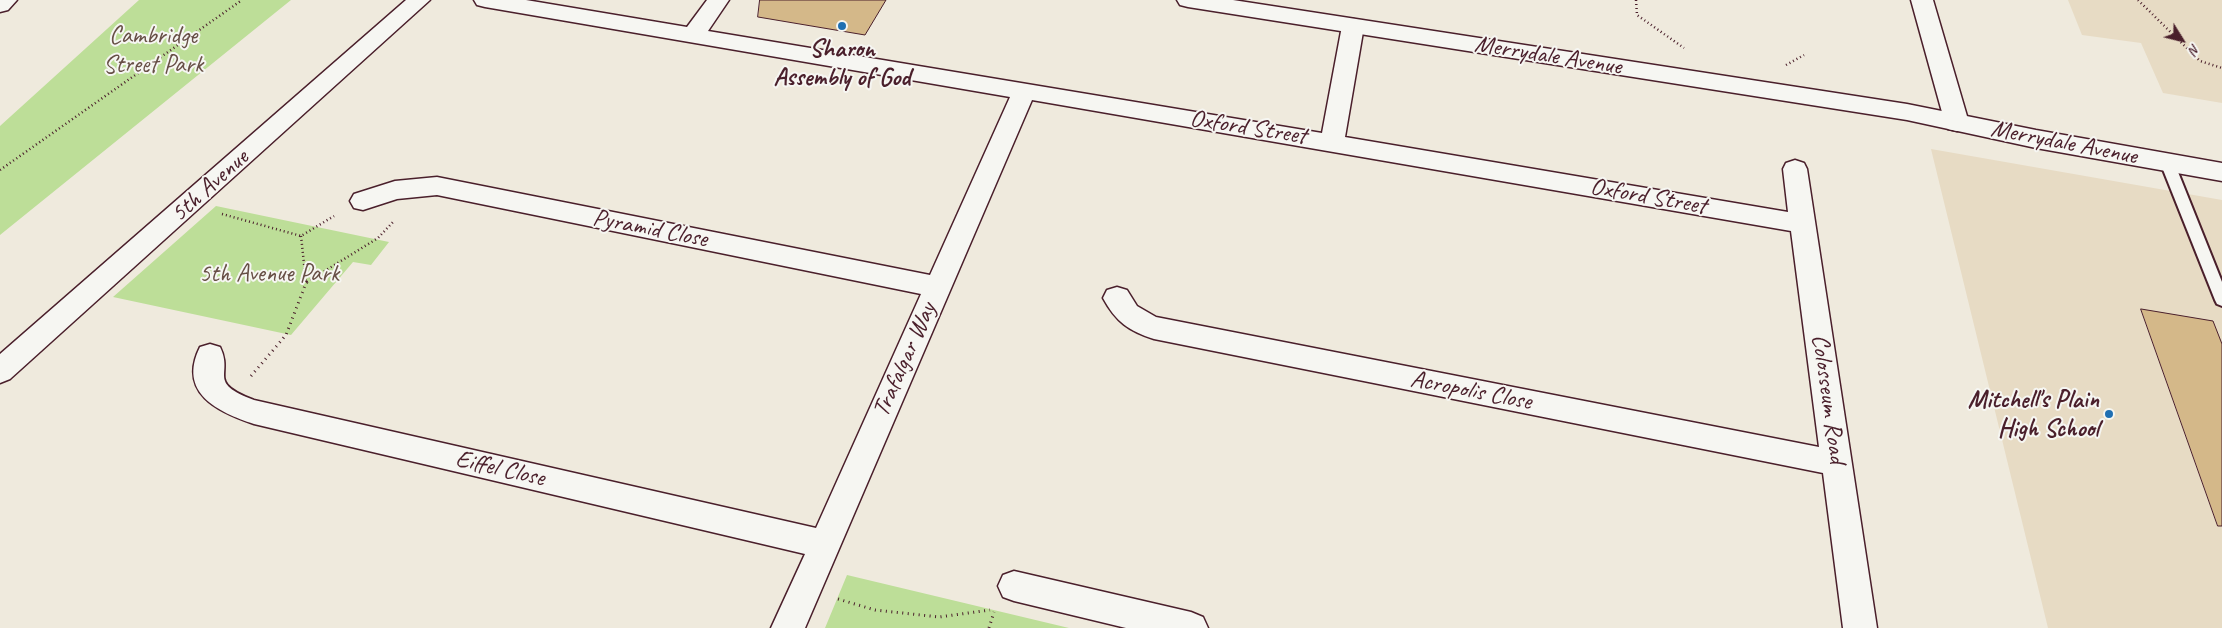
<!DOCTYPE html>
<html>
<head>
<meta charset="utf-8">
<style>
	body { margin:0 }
	#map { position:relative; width:2222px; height:628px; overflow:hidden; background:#efeadd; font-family:Caveat,sans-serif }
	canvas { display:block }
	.north { position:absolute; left:2157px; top:15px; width:50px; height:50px; -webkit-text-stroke:4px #f6f6f2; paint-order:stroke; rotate:126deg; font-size:14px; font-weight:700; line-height:20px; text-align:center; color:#4a1f2b }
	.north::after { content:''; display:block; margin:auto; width:18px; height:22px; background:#4a1f2b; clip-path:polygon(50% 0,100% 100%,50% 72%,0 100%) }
</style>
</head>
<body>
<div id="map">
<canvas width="2222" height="628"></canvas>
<div class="north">N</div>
</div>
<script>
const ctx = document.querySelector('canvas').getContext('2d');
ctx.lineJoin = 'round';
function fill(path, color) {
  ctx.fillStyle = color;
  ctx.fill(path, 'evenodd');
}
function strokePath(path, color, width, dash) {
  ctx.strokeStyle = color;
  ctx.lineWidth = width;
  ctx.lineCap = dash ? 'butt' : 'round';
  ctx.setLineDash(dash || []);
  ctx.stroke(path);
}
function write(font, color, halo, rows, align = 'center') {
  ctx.font = font + ' Caveat,sans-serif';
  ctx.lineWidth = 4;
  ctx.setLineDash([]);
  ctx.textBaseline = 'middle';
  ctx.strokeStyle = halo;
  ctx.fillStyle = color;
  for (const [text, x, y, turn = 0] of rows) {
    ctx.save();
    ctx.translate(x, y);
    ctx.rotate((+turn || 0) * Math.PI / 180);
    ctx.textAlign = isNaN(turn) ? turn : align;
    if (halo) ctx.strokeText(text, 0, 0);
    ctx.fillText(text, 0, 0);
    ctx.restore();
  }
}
fill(new Path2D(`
	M2068 0H2222V103L2163 93 2141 43 2082 35Z
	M1931 149 2222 200V628H2048Z`), '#e7dbc4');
fill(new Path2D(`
	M139 0H291L0 235V126Z
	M216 206 389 242 371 265 353 262 291 335 113 297Z
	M847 575 1069 628H825Z`), '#bdde98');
const building = new Path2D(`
	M760 0H886L865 35 758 17Z
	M2141 309 2213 321 2222 344V526H2218Z`);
fill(building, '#d4b889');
strokePath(building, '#4a1f2b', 1);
const lane = new Path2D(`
	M2167 157 2174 162 2222 282V306L2217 304 2215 300 2160 162Z`);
const street = new Path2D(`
	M0 0H17L8 10 0 12Z
	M406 0H430L10 379 0 383V354Z
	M474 0H526L687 27 707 0H729L708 31 1322 133 1342 26 1345 21 1353 19 1361 21 1364 26 1345 137 1788 212 1783 169 1786 163 1795 160 1804 163 1807 169 1877 628H1843L1823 473 1154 339C1129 331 1116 322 1103 298L1107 290 1117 287 1127 290 1137 306 1156 317 1819 447 1791 231 1032 100 805 628H771L805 554 254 424C218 412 177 393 200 347L210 344 220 347C234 375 206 382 254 400L816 528 921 294 437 195 397 199 363 210 354 208 350 201 354 194 395 181 437 177 930 275 1010 97 485 7 477 5Z
	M1911 0H1933L1969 123 1966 129 1957 131 1948 129 1945 123Z
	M1014 571 1191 612 1203 617 1208 628H1126L1014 601 1003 597 998 586 1003 575Z`);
const secondary = new Path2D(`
	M1177 0H1233L1907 104 2036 130 2222 163V181L2036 148 1907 120 1188 7 1180 5Z`);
strokePath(lane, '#4a1f2b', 4);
strokePath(street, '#4a1f2b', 3);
strokePath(secondary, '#4a1f2b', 3);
strokePath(new Path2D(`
	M1636 0 1637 15 1684 48
	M2138 0 2200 61 2222 68
	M1786 65 1804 55
	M0 170 242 0
	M222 214 301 236 334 216
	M301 236 306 282
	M307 282 378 238 393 222`), '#4a1f2b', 2.5, [1, 3]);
strokePath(new Path2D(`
	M306 281V283
	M251 376 286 335 306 283 309 281
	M838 599 875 610 939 617 990 610
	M989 628 994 612`), '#4a1f2b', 3, [1, 4.5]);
fill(lane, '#f6f6f2');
fill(street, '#f6f6f2');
fill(secondary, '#f6f6f2');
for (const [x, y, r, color] of [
	[842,26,5,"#1f6fb2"],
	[2109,414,5,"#1f6fb2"]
]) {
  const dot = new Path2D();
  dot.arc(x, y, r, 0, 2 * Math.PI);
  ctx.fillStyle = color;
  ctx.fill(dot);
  strokePath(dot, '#f6f6f2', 2);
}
write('25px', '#674f46', '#f6f6f2', [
	["Cambridge",153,36],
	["Street Park",153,65],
	["5th Avenue Park",269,274]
]);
write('bold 25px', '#4a1f2b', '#f6f6f2', [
	["Sharon",842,49],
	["Assembly of God",842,78],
	["Mitchell's Plain",2099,400,"right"],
	["High School",2099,429,"right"]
]);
write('25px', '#4a1f2b', '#f6f6f2', [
	["Merrydale Avenue",1548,56,9],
	["Oxford Street",1248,128,9],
	["Merrydale Avenue",2064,143,11],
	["5th Avenue",210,186,-42],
	["Oxford Street",1648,197,10],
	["Pyramid Close",650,229,11],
	["Trafalgar Way",905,360,-66],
	["Acropolis Close",1471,391,11],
	["Colosseum Road",1828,399,82],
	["Eiffel Close",500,469,13]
]);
</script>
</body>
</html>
